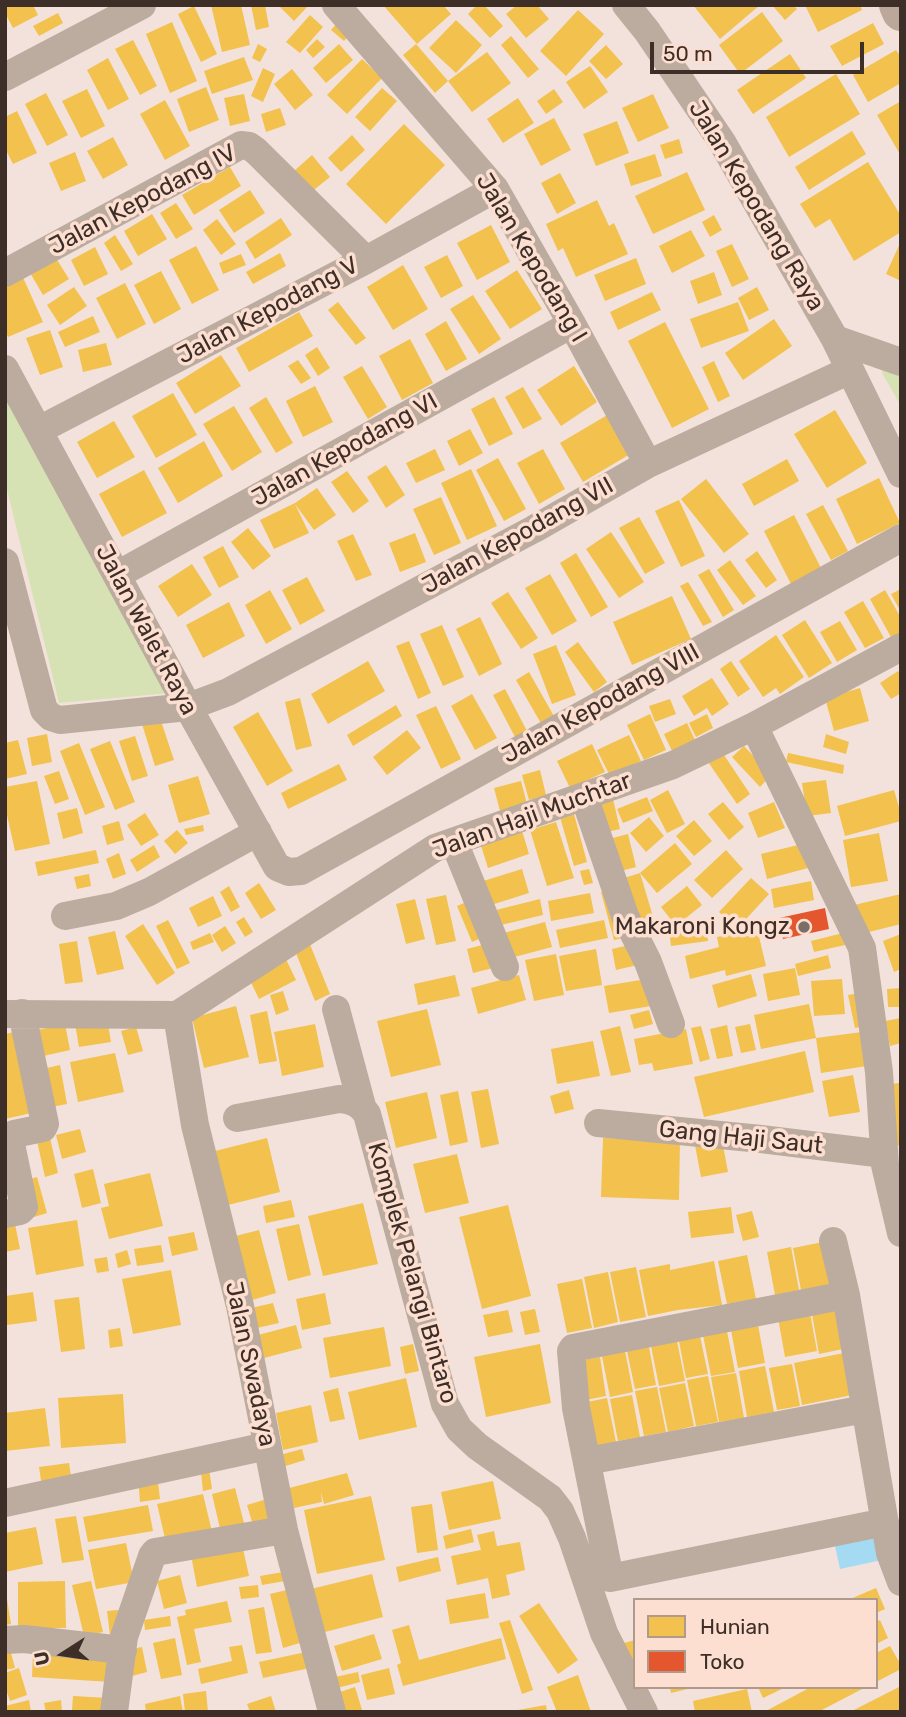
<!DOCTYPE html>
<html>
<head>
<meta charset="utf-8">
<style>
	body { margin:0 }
	#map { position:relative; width:906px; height:1717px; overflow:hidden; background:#f2e2db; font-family:Rubik,sans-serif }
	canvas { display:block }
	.frame { position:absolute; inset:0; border:7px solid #3d2f28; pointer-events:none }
	.legend { position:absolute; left:633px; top:1598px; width:245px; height:91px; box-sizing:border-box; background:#fcdfd1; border:2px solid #b0998d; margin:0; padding:9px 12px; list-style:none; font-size:21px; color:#3d2f28 }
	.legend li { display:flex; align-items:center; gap:14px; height:35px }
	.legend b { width:35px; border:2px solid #b0998d }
	.north { position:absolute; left:28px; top:1619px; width:70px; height:70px; -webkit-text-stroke:5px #fcdfd1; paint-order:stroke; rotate:258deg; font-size:19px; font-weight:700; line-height:28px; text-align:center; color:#3d2f28 }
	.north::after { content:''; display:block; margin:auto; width:24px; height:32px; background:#3d2f28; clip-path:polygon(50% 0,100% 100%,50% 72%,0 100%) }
	.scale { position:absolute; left:650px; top:42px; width:214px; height:32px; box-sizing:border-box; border:4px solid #3d2f28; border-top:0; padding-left:9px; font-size:21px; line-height:24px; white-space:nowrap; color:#3d2f28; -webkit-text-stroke:5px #fcdfd1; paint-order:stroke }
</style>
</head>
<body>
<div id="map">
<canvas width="906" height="1717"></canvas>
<div class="frame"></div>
<ul class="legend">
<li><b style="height:19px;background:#f2c14e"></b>Hunian</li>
<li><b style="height:19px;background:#e4572e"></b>Toko</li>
</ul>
<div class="north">U</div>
<div class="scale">50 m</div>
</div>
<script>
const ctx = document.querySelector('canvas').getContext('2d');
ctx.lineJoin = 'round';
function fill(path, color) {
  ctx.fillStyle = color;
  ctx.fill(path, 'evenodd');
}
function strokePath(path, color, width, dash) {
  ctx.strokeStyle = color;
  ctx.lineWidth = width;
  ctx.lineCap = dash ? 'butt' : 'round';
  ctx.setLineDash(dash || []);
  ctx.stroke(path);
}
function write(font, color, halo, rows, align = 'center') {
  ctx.font = font + ' Rubik,sans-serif';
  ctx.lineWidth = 7;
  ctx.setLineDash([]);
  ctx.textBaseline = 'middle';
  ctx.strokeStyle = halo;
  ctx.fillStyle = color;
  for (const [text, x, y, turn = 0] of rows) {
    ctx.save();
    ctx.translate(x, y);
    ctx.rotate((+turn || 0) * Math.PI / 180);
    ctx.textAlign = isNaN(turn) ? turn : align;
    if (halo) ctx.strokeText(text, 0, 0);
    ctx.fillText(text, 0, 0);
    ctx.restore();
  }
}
fill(new Path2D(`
	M901 346V406L882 373 884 349Z
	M5 397 170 693 59 703 5 481Z`), '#d6e2b4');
fill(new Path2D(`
	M885 1522 891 1558 840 1569 832 1532Z`), '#a5daf3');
fill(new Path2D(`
	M5 5H33L38 15 13 28 5 13Z
	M211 5H241L250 45 222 52Z
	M251 5H265L269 27 256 30Z
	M278 5H309L294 21Z
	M383 5H443L451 14 417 44Z
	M477 5H484L503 26 490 38 468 14Z
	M517 5H537L549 19 526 38 506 14Z
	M693 5H760L720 39Z
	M772 5H793L797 9 785 20Z
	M805 5H860L862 10 818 32Z
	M194 6 217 54 201 62 178 14Z
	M578 10 604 34 566 76 540 51Z
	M762 12 783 41 740 74 719 45Z
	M58 13 63 23 39 36 33 26Z
	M310 15 323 27 300 53 286 42Z
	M456 20 482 45 456 73 429 48Z
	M172 22 197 81 170 93 146 34Z
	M338 22 351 33 344 41 331 30Z
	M873 23 884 44 842 66 830 46Z
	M511 36 539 69 528 78 501 45Z
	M317 39 325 47 313 58 306 50Z
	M133 40 157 86 140 95 115 49Z
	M258 44 267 49 260 62 252 58Z
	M339 44 353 60 326 83 313 68Z
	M416 44 448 81 435 93 403 55Z
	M606 45 623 64 606 79 589 61Z
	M896 50 901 57V83L868 102 853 75Z
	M487 52 511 83 472 112 448 81Z
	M790 54 806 78 753 114 737 90Z
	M244 57 253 80 212 94 204 71Z
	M108 58 129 99 108 110 87 70Z
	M362 59 382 78 347 114 327 95Z
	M590 66 608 92 584 109 566 82Z
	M263 68 275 74 263 102 251 96Z
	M292 69 313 95 295 110 274 84Z
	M836 74 860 114 789 157 766 117Z
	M206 87 219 120 189 132 177 99Z
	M382 88 397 101 370 131 355 117Z
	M87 89 105 126 81 138 62 101Z
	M554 89 563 102 546 114 537 101Z
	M46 93 68 135 47 146 25 104Z
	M244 94 250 121 230 126 224 98Z
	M653 94 669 128 638 142 622 108Z
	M518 98 534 123 503 143 487 119Z
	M165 100 190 146 165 160 140 114Z
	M901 101V156L877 115Z
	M280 108 286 125 266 132 261 114Z
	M17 111 37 153 13 164 5 148V117Z
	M554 118 571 150 541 166 524 134Z
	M617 121 629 153 596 166 583 134Z
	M404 124 445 165 386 224 346 184Z
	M852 131 866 154 809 190 795 167Z
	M352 135 365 150 341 172 328 158Z
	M113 137 128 165 103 179 87 151Z
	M679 139 683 153 665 159 660 145Z
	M75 152 86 181 61 191 49 163Z
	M655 154 662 176 631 186 624 164Z
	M312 155 330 177 310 193 293 172Z
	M868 162 901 216V232L854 261 830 219 815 228 800 204Z
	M230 167 241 186 194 215 182 195Z
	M687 172 705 210 653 234 635 196Z
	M560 173 576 203 557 214 541 183Z
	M250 190 265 213 234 233 219 210Z
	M597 200 609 226 614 223 628 254 576 277 563 248 558 251 546 224Z
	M176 203 193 229 176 239 160 213Z
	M152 214 167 239 138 256 124 231Z
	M714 215 722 230 710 237 702 222Z
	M281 218 292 235 255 259 245 242Z
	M217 219 236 244 221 255 203 230Z
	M491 225 510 262 477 280 457 243Z
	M691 230 705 256 672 273 659 246Z
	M115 235 133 264 121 271 104 243Z
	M901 241V281L886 274Z
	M732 244 749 279 732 287 716 251Z
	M196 246 219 290 192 304 169 260Z
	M95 247 108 274 84 286 71 260Z
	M280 253 286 266 253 284 246 272Z
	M241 254 246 265 223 274 219 263Z
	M54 255 69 279 43 295 29 271Z
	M447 255 463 286 441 298 424 267Z
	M636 258 646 284 605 301 594 275Z
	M403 265 428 309 393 330 367 287Z
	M517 270 542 309 510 329 485 291Z
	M161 271 181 309 154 324 134 285Z
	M714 272 722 295 698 304 690 281Z
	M21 273 43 322 8 337 5 330V280Z
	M125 283 146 324 117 339 96 298Z
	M74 287 87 306 60 325 47 305Z
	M757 287 769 310 749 320 738 298Z
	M652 292 661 310 618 330 610 312Z
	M473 295 501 339 479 354 450 309Z
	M338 302 366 338 356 345 328 310Z
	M738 302 749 331 701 348 690 319Z
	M299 312 313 336 249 372 236 348Z
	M93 316 100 332 65 347 58 332Z
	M774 319 792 346 743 380 725 353Z
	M446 321 467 359 446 371 425 334Z
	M665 322 709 409 672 428 628 341Z
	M50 330 63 367 40 375 26 338Z
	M410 339 433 383 402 400 379 356Z
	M106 343 112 365 83 372 78 350Z
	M317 347 330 368 318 376 305 355Z
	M221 355 241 386 195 414 176 383Z
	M298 360 311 378 301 384 288 366Z
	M714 361 730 396 718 402 702 367Z
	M362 366 387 407 368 419 343 377Z
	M574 366 597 402 561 426 537 390Z
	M315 386 333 422 303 437 286 401Z
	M523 387 542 419 523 429 505 397Z
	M173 393 197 435 156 458 132 416Z
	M266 397 293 443 276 453 249 408Z
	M494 397 513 434 489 446 471 409Z
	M234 406 262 452 232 471 203 424Z
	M835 410 867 463 827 488 794 434Z
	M609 414 632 453 583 482 560 443Z
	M114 421 135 457 97 478 77 442Z
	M470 429 483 453 459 466 447 441Z
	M204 441 223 476 178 503 158 468Z
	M435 449 445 470 416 483 406 463Z
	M543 449 565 489 539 504 517 463Z
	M498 458 526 509 504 521 476 470Z
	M787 459 799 481 754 506 742 484Z
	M386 465 405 495 386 508 367 477Z
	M471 469 497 526 467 540 441 483Z
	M144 470 167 513 122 537 99 494Z
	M347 471 369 501 353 513 331 482Z
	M879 478 900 523 857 544 836 499Z
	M706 479 749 534 724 553 681 499Z
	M317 488 336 515 314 530 295 504 309 533 274 549 260 520 295 503Z
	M441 497 461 543 434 555 413 509Z
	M679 500 705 556 681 567 655 511Z
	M823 505 848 551 831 560 806 514Z
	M794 515 821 568 791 584 764 531Z
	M639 517 665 563 645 574 619 528Z
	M248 528 271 556 253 570 231 542Z
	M611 532 644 582 619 598 586 549Z
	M415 533 426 562 400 572 389 543Z
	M353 534 372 575 356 581 337 541Z
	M223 546 239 577 219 588 203 557Z
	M757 551 777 580 766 588 745 560Z
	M576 553 608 607 591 617 560 563Z
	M730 560 756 596 743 605 717 570Z
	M192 564 212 595 178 617 158 586Z
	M709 569 734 610 723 617 698 575Z
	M550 574 577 621 552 635 525 588Z
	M307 577 325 611 300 625 282 590Z
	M688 582 712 622 703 626 680 586Z
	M901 589V612L891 594Z
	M270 590 292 629 266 644 245 605Z
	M885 590 901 618V634L892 639 870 599Z
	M508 592 538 638 521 649 491 603Z
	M672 596 691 639 632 665 613 622Z
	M863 601 884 638 865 648 844 612Z
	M229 602 245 636 203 658 186 625Z
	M480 617 502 664 479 676 456 629Z
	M805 620 832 663 809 678 782 635Z
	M840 621 857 650 837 662 820 632Z
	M442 625 464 677 443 686 420 634Z
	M776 635 804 677 780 694 776 688 763 697 739 661Z
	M409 641 431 693 418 699 396 646Z
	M578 642 607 682 594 692 565 652Z
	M556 645 576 695 552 704 533 654Z
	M368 661 385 691 328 724 311 694Z
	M731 661 750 689 738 697 720 669Z
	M898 671 901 675V693L891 699 880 683Z
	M529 672 555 718 542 725 516 680Z
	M712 678 729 704 712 716 707 708 694 716 682 696Z
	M860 688 869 721 834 731 825 698Z
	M505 689 527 731 515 737 493 695Z
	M472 694 497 738 475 750 451 706Z
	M300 698 312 746 296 750 285 702Z
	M670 699 676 714 655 722 649 706Z
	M396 705 402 716 353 746 347 735Z
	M436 706 461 759 441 769 416 715Z
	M258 712 293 771 267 786 233 727Z
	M650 714 666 750 644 760 627 725Z
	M707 714 713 728 696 737 689 723Z
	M160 718 174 760 155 766 142 724Z
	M687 723 695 740 672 751 664 734Z
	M407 730 421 748 387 775 373 757Z
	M47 734 52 762 32 766 27 738Z
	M826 734 849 742 846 754 823 747Z
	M629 735 641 761 610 776 597 750Z
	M135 736 148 776 132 781 119 741Z
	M18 740 27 774 5 779V743Z
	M110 741 135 802 115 810 90 749Z
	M79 743 105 807 85 815 60 751Z
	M592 744 605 772 570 788 557 761Z
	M744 746 771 775 760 787 732 757Z
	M720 749 750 794 737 804 706 759Z
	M788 753 844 765 843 774 786 762Z
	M339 764 347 780 288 809 281 793Z
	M540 770 546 795 529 800 522 775Z
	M59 771 69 799 55 804 44 776Z
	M198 776 210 814 179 823 168 785Z
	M826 780 831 813 807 816 802 783Z
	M37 781 50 844 15 851 5 806V787Z
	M521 781 527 804 500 811 494 788Z
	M668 790 685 824 667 833 650 800Z
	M894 790 901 814V821L845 836 837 806Z
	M612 795 620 829 598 834 591 799Z
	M647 797 653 811 623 823 617 809Z
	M723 802 744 827 729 840 708 814Z
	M774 802 785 828 758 838 748 813Z
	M77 808 83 833 63 839 57 813Z
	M145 813 159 835 141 846 127 825Z
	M574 814 587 862 574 866 560 817Z
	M649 817 664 836 646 852 630 833Z
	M694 820 712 841 694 856 676 836Z
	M119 821 124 840 107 845 102 826Z
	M556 822 574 878 547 886 530 830Z
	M520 824 529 854 488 868 478 836Z
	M203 825 204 831 186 835 184 829Z
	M177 830 188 843 175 854 164 841Z
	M879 833 888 881 851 887 843 840Z
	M628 834 636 867 613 873 605 840Z
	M675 843 692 864 657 893 640 873Z
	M802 844 808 868 767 879 761 854Z
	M154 845 160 857 137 872 130 860Z
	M96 850 99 863 38 876 35 862Z
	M726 850 743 869 712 898 694 880Z
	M119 853 126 874 113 879 106 859Z
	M522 869 529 893 488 906 480 882Z
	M589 869 593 883 584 885 580 871Z
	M640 873 654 920 632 927 618 880Z
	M89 874 91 886 77 889 74 877Z
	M751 878 769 894 737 929 719 912Z
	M811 881 814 900 774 908 771 889Z
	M259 883 276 910 261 919 245 893Z
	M229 886 240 907 231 912 220 892Z
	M687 886 702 905 676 926 661 907Z
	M610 889 623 938 614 940 601 892Z
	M590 893 594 913 551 921 548 901Z
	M901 894V924L861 934 854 905Z
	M446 895 456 941 436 945 426 899Z
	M213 896 222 916 198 927 189 908Z
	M415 899 425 939 406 944 396 904Z
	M540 899 543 915 501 925 496 910Z
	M471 900 486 936 472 942 457 906Z
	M244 917 253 932 245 937 236 922Z
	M168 920 190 963 177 969 156 926Z
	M604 920 608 938 560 948 556 930Z
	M545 922 552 947 507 959 500 934Z
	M143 924 175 973 157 985 125 936Z
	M706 925 708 941 671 946 669 930Z
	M225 926 236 943 222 952 212 935Z
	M757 928 766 966 726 976 725 970 690 979 685 956 719 947 717 937Z
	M115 931 124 969 97 975 88 937Z
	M851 931 854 943 814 952 811 941Z
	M210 933 214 942 193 950 190 942Z
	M901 934V969L894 972 883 941Z
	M307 937 330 994 315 1001 292 943Z
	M77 941 83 982 65 984 59 944Z
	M490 943 497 967 473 973 467 949Z
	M638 943 642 964 616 970 612 949Z
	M596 949 602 985 566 991 559 956Z
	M283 953 296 980 259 999 246 972Z
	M556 954 564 995 534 1001 525 960Z
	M828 955 831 968 798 976 795 964Z
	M795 968 800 995 768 1001 763 974Z
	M751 974 757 996 718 1008 712 985Z
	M455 975 460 996 418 1005 414 984Z
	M519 975 526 1000 478 1014 471 988Z
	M653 978 657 1005 609 1013 604 986Z
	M842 979 845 1014 814 1016 811 981Z
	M901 988V1007H888L887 989Z
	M283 991 289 1010 276 1015 270 995Z
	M860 993 867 1026 855 1028 848 995Z
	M809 1004 816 1038 862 1032 867 1066 821 1073 816 1038 761 1049 754 1015Z
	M236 1006 249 1057 204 1068 192 1018Z
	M427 1009 441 1065 391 1077 377 1021Z
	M649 1010 653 1024 634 1029 630 1015Z
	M267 1011 277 1061 259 1064 250 1015Z
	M107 1018 111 1042 79 1047 75 1024Z
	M901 1018V1043L890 1046 885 1021Z
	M65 1024 70 1050 39 1057 33 1031Z
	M315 1024 324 1067 282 1076 274 1032Z
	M750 1024 756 1050 741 1053 735 1027Z
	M727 1025 733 1056 717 1059 710 1029Z
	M620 1026 631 1072 611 1076 600 1031Z
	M701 1026 710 1059 700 1062 691 1028Z
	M136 1027 143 1051 128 1055 121 1031Z
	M686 1029 693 1064 654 1071 652 1063 639 1065 634 1039Z
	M19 1031 36 1112 5 1119V1034Z
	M593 1041 600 1076 557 1084 551 1049Z
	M805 1051 814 1092 704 1117 694 1077Z
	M115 1053 124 1092 78 1102 70 1062Z
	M60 1065 67 1104 46 1108 38 1070Z
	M853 1075 860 1112 829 1117 822 1081Z
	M899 1083 901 1098V1145L892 1146 884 1085Z
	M488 1089 499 1144 481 1148 471 1092Z
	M569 1090 574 1109 555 1114 550 1096Z
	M458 1091 468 1142 450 1146 440 1095Z
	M427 1092 437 1138 396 1148 385 1102Z
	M48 1129 58 1173 45 1177 35 1132Z
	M80 1129 86 1152 62 1159 56 1135Z
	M267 1138 280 1192 224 1206 211 1152Z
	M603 1138 680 1140 679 1200 601 1197Z
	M722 1140 728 1172 701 1177 695 1145Z
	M457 1154 469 1203 425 1213 413 1164Z
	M93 1169 101 1203 82 1208 74 1174Z
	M150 1173 163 1226 109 1239 101 1208 109 1206 104 1184Z
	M37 1177 47 1213 34 1217 24 1181Z
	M291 1200 295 1217 266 1223 263 1206Z
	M363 1203 378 1264 323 1276 308 1216Z
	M508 1205 531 1296 482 1309 459 1217Z
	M731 1207 734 1233 691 1238 688 1212Z
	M752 1211 759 1237 743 1241 736 1215Z
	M13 1214 20 1249 5 1252V1216Z
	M77 1220 84 1266 36 1275 28 1228Z
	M299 1224 311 1275 288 1281 276 1229Z
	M259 1230 276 1293 249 1301 232 1237Z
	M194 1232 198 1250 172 1256 168 1237Z
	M823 1242 831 1285 801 1290 793 1248Z
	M161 1245 164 1262 137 1266 134 1249Z
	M791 1247 799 1290 775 1295 767 1252Z
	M127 1250 131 1264 118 1268 115 1254Z
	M747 1255 756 1299 727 1304 718 1261Z
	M107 1257 109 1271 97 1273 94 1259Z
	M714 1261 722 1305 678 1310 648 1316 639 1270 670 1264V1270Z
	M636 1267 646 1317 620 1322 610 1272Z
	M171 1270 181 1325 133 1334 122 1279Z
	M608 1272 618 1322 594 1328 584 1277Z
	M582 1279 592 1328 567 1333 557 1284Z
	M33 1292 37 1321 7 1325 5 1296Z
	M325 1293 331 1324 302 1330 296 1299Z
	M79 1297 85 1349 61 1352 54 1300Z
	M273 1303 279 1323 257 1328 251 1308Z
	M535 1309 540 1332 525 1335 520 1312Z
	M508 1310 513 1332 488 1337 483 1315Z
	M836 1310 843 1349 819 1354 812 1314Z
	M810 1313 817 1351 785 1357 778 1318Z
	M296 1325 302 1348 264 1358 258 1335Z
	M758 1325 765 1363 738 1368 731 1330Z
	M384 1327 391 1366 330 1378 323 1338Z
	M120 1328 123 1346 110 1348 108 1330Z
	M727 1331 735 1372 711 1376 703 1335Z
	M700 1336 708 1374 686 1378 679 1341Z
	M677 1341 685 1381 659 1386 651 1346Z
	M413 1344 419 1371 405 1374 400 1347Z
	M540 1344 551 1403 486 1417 474 1357Z
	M649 1347 656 1385 635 1389 627 1351Z
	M625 1351 633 1392 610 1397 602 1356Z
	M844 1353 852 1395 802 1405 794 1363Z
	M600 1357 606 1396 580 1401 573 1362Z
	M792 1364 800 1406 777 1410 769 1368Z
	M765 1366 774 1412 747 1417 739 1371Z
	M736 1373 744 1418 719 1422 711 1377Z
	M708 1376 718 1422 696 1426 687 1380Z
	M406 1378 417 1427 359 1440 348 1392Z
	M685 1383 694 1426 668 1432 659 1388Z
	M657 1387 666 1432 644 1436 635 1391Z
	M338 1388 345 1419 330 1422 323 1392Z
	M123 1394 126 1443 61 1448 58 1398Z
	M632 1395 640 1437 618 1441 610 1399Z
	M607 1398 616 1442 586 1448 577 1404Z
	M311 1405 318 1442 283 1450 276 1413Z
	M45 1408 50 1446 5 1451V1413Z
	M302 1449 305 1460 279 1468 276 1456Z
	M208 1462 212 1489 203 1491 200 1463Z
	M69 1463 72 1483 42 1487 39 1467Z
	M347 1473 354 1495 324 1504 321 1492 322 1502 294 1508 289 1488Z
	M157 1474 160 1499 140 1502 138 1476Z
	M493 1481 501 1519 449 1530 441 1492Z
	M235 1488 246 1531 222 1537 212 1494Z
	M203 1494 213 1536 167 1547 157 1504Z
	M371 1496 385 1560 317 1574 304 1510Z
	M267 1499 275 1527 255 1532 247 1505Z
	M432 1504 438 1550 417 1553 411 1507Z
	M148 1505 153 1531 88 1542 83 1517Z
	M76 1516 84 1560 62 1563 55 1519Z
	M36 1527 43 1564 5 1572V1533Z
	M471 1529 474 1542 446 1549 443 1536Z
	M494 1531 497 1546 520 1542 525 1570 506 1575 510 1595 492 1599 488 1578 457 1585 451 1556 481 1550 477 1535Z
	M126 1543 134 1582 96 1589 88 1550Z
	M242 1544 249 1576 197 1587 191 1555Z
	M438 1557 441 1571 399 1582 396 1567Z
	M283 1572 285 1581 262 1585 260 1576Z
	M372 1574 383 1617 321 1633 311 1589Z
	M180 1575 187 1603 164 1609 157 1581Z
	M65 1581 66 1628H18V1582Z
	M91 1581 103 1632 84 1636 72 1585Z
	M258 1585 259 1597 241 1599 239 1587Z
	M876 1588 885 1609 876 1613V1600H848Z
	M291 1589 303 1642 283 1648 270 1594Z
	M485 1593 489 1618 450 1624 446 1600Z
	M5 1599H7L11 1624 5 1625Z
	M227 1601 232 1622 194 1629 201 1662 187 1665 177 1617 186 1615 185 1610Z
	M539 1603 578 1660 558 1674 519 1616Z
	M264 1607 272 1652 256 1654 248 1610Z
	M118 1610 121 1633 110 1635 107 1611Z
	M170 1616 171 1626 145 1630 144 1620Z
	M510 1620 533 1690 522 1694 499 1623Z
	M880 1620 888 1638 876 1644V1622Z
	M409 1625 419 1660 501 1638 506 1659 403 1686 397 1665 401 1663 392 1630Z
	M374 1634 382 1659 342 1671 334 1646Z
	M175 1638 182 1675 161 1679 153 1643Z
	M635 1640V1659L628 1660 624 1643Z
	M9 1645 15 1668 5 1670V1646Z
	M242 1645 248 1673 201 1684 198 1669 232 1661 229 1647Z
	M890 1646 901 1665V1669L876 1682V1653Z
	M142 1647 147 1672 132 1676 127 1650Z
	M33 1652 112 1657 111 1682 32 1677Z
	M306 1652 310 1668 263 1678 259 1662Z
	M19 1668 27 1695 10 1701 5 1687V1673Z
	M389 1668 395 1694 367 1700 361 1675Z
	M358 1672 360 1682 337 1688 335 1677Z
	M578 1675 591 1712H557L547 1687Z
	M901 1686V1712H850Z
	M355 1687 362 1710 346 1712 340 1692Z
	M670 1687H692V1688L671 1693Z
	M758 1687H786L763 1698Z
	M811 1687H866L818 1712H764Z
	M747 1689 752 1712H695L693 1701Z
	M206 1691 208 1712H185L183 1694Z
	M73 1696 108 1698V1712L72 1710Z
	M180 1696 183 1712H146L145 1704Z
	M271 1696 276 1712H250L247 1704Z
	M29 1700 31 1712H5V1706Z
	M61 1700 62 1712H46L44 1703Z
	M546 1705 547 1712H519L518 1710Z`), '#f2c14e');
fill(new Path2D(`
	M825 908 829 929 783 939 779 918Z`), '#e4572e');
strokePath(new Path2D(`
	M336 5 495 189 572 324 648 464
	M626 5 647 31 722 142 835 339 901 474
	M5 77 142 5
	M5 273 241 145 249 146 256 151 366 260
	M835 339 901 362
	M5 369 188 707 277 867 289 872 301 871 901 538
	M39 430 366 260 495 189
	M5 562 44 710 51 717 60 720 188 707 228 692 534 529 648 464 850 370
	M117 575 572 324
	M754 726 862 948 879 1072 885 1165 901 1233
	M584 796 625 916 648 962 671 1024
	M454 842 505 967
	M65 916 116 906 149 892 258 832
	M336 1009 362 1106
	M5 1014 177 1015
	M177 1015 435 848 673 765 754 726 901 647
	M177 1015 195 1125 240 1306 284 1530 332 1712
	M237 1118 339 1099C352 1100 359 1103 367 1114L445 1404 459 1429 477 1446 550 1498 560 1511 572 1538 604 1633 644 1712
	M598 1123 761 1139 884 1154
	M5 1214 20 1211 24 1207 10 1139 14 1134 43 1128 45 1124 22 1013
	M833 1241 846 1295 890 1553 901 1582
	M846 1295 573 1348 571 1351 576 1408 610 1578 885 1522
	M587 1461 865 1409
	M5 1503 267 1446
	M5 1640 24 1639 123 1650
	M114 1712 124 1637 152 1556 155 1552 284 1530`), '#bcac9f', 28);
strokePath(new Path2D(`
	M898 5 901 12`), '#bca89a', 38);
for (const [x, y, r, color] of [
	[804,927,7,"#7c6e67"]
]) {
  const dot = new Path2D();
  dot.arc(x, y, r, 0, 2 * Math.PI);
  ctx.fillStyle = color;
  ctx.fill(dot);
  strokePath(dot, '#fcdfd1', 2.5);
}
write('24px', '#3d2f28', '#fcdfd1', [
	["Jalan Kepodang IV",143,200,-28],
	["Jalan Kepodang Raya",756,206,59],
	["Jalan Kepodang I",531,258,59],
	["Jalan Kepodang V",268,311,-28],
	["Jalan Kepodang VI",345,450,-29],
	["Jalan Kepodang VII",518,536,-29],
	["Jalan Walet Raya",146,630,62],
	["Jalan Kepodang VIII",601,704,-29],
	["Jalan Haji Muchtar",532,816,-20],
	["Gang Haji Saut",741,1138,6],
	["Komplek Pelangi Bintaro",412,1273,74],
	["Jalan Swadaya",250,1364,78]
]);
write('24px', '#3d2f28', '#fcdfd1', [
	["Makaroni Kongz",790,927]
], 'right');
</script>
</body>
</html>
